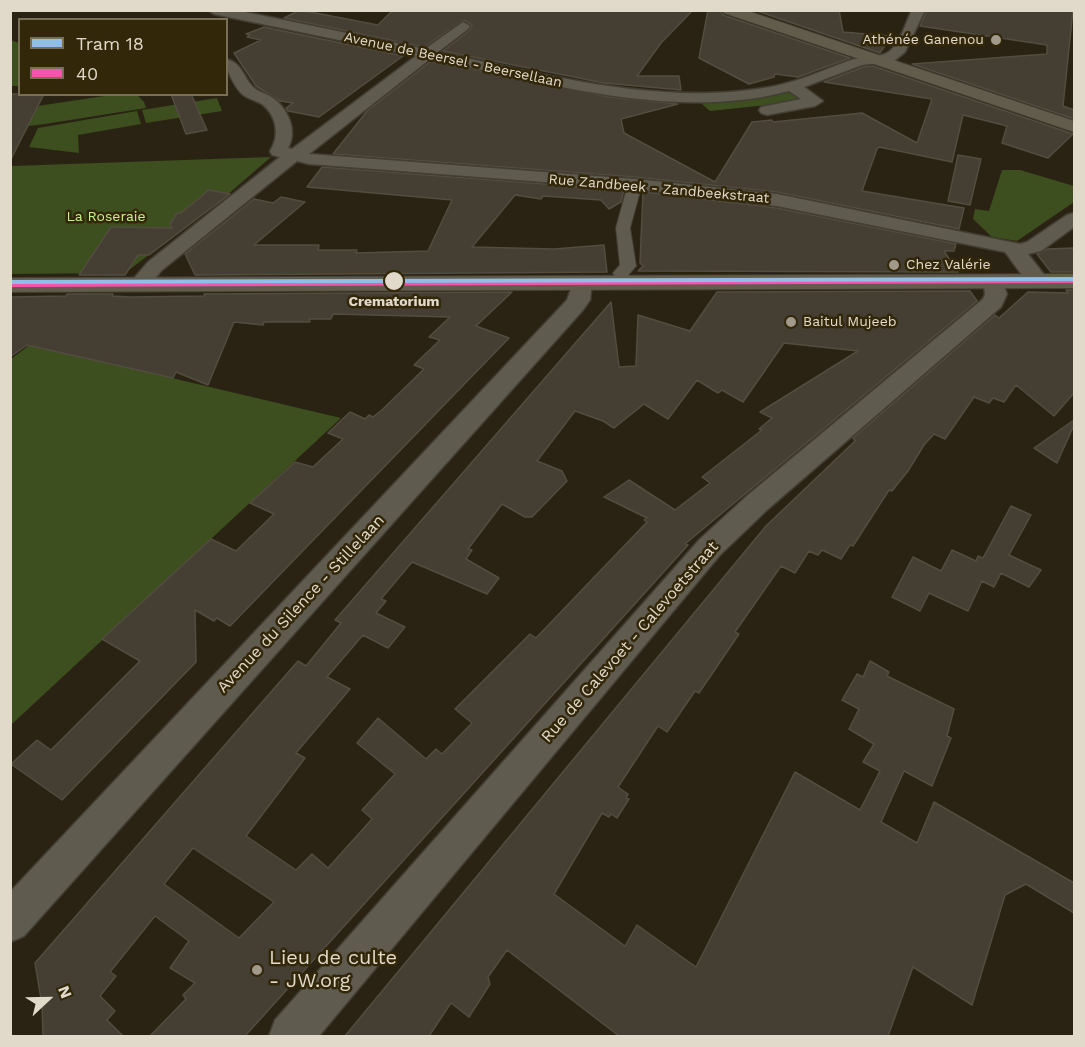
<!DOCTYPE html>
<html>
<head>
<meta charset="utf-8">
<style>
	body { margin:0 }
	#map { position:relative; width:1085px; height:1047px; overflow:hidden; background:#2a2313; font-family:"Work Sans",sans-serif }
	canvas { display:block }
	.frame { position:absolute; inset:0; border:12px solid #e1d9c9; pointer-events:none }
	.legend { position:absolute; left:18px; top:18px; width:210px; height:78px; box-sizing:border-box; background:#33270a; border:2px solid #796e56; margin:0; padding:8px 10px; list-style:none; font-size:18px; color:#e1d9c9 }
	.legend li { display:flex; align-items:center; gap:12px; height:30px }
	.legend b { width:30px; border:2px solid #796e56 }
	.north { position:absolute; left:18px; top:969px; width:60px; height:60px; -webkit-text-stroke:4px #33270a; paint-order:stroke; rotate:68deg; font-size:16px; font-weight:700; line-height:24px; text-align:center; color:#e1d9c9 }
	.north::after { content:''; display:block; margin:auto; width:21px; height:27px; background:#e1d9c9; clip-path:polygon(50% 0,100% 100%,50% 72%,0 100%) }
</style>
</head>
<body>
<div id="map">
<canvas width="1085" height="1047"></canvas>
<div class="frame"></div>
<ul class="legend">
<li><b style="height:8px;background:#91bee7"></b>Tram 18</li>
<li><b style="height:8px;background:#f653ac"></b>40</li>
</ul>
<div class="north">N</div>
</div>
<script>
const ctx = document.querySelector('canvas').getContext('2d');
ctx.lineJoin = 'round';
function fill(path, color) {
  ctx.fillStyle = color;
  ctx.fill(path, 'evenodd');
}
function strokePath(path, color, width, dash) {
  ctx.strokeStyle = color;
  ctx.lineWidth = width;
  ctx.lineCap = dash ? 'butt' : 'round';
  ctx.setLineDash(dash || []);
  ctx.stroke(path);
}
function write(font, color, halo, rows, align = 'center') {
  ctx.font = font + ' "Work Sans",sans-serif';
  ctx.lineWidth = 5;
  ctx.setLineDash([]);
  ctx.textBaseline = 'middle';
  ctx.strokeStyle = halo;
  ctx.fillStyle = color;
  for (const [text, x, y, turn = 0] of rows) {
    ctx.save();
    ctx.translate(x, y);
    ctx.rotate((+turn || 0) * Math.PI / 180);
    ctx.textAlign = isNaN(turn) ? turn : align;
    if (halo) ctx.strokeText(text, 0, 0);
    ctx.fillText(text, 0, 0);
    ctx.restore();
  }
}
fill(new Path2D(`
	M11 40 19 43V86H11Z
	M789 92 803 99 786 103 710 111 701 103Z
	M111 95H137L144 102 146 108 45 124 11 128V110Z
	M217 98 222 111 146 123 142 110Z
	M137 111 141 124 78 135 79 153 29 147 38 128Z
	M271 157 226 196 125 273 11 274V166Z
	M1002 170H1020L1074 186V202L1017 241 992 237 973 219 975 209 989 211Z
	M32 343 66 353 341 418 11 725V359Z`), '#3d4e1f');
const building = new Path2D(`
	M300 10 378 25 393 10H693L661 43 637 76H679L681 90 604 83 443 51 470 30 472 25 464 20 424 47 284 18Z
	M708 10H720L723 15 850 58 798 77 775 74 774 77 749 84 699 58Z
	M754 10H839L843 32 891 36 880 53Z
	M927 10H1073L1063 106 1074 110V119L912 64 1047 54V45L920 26Z
	M264 27 403 56 319 117 288 111 286 108 293 103 280 101 256 86 234 53 261 40 247 37 250 35 246 34Z
	M431 61 609 97 678 104 621 119 624 133 715 182 752 122 772 120 773 122 862 113 917 143 932 99 824 82 863 67 873 66 1073 134 1048 158 1002 143 1007 126 963 115 952 162 879 147 877 149 862 191 964 208 959 229 777 192 635 177 333 154 367 111Z
	M10 94H44L10 161Z
	M171 94H191L207 130 186 134Z
	M958 155 981 159 970 205 948 201Z
	M322 167 624 190 621 202 609 209 601 200 543 196 541 199 515 195 472 247 554 249 604 245 607 272 195 275 185 254 254 199 273 203 281 197 305 202 254 245H319L318 250H357L356 253 428 251 452 200 307 187Z
	M209 190 230 194 149 255H138L125 275H79L111 227 172 228 170 224 177 213H181Z
	M643 192 777 208 956 244 954 251H944L958 272 638 271 643 266 640 263Z
	M1074 248V272H1051L1037 254 1047 249Z
	M1066 290H1074V393L1054 416 1016 385 1004 402 993 398 989 403 974 397 945 439 934 434 924 445 908 471 892 491 889 490 853 546 850 545 841 559 822 550 818 555 809 551 795 573 781 566 735 632 739 634 699 693 695 691 667 732 658 726 618 787 628 794 626 798 629 799 617 818 611 814 609 817 602 813 554 894 625 946 637 925 696 967 795 772 860 810 880 771 863 762 874 744 849 729 859 709 842 700 857 674 863 677 870 661 889 672 887 676 954 709 947 736 951 738 932 786 904 771 881 822 917 843 934 802 1074 883V913L1026 884 1005 895 972 1005 913 967 888 1036H619L507 950 488 977 490 984 469 1017 451 1003 429 1036H345L766 526 855 441 853 438 995 315 999 318 1028 292 1068 293Z
	M970 291 977 301 685 544 688 545 245 1036H150L186 999 183 995 195 983 170 968 189 941 155 916 110 972 116 976 100 996 115 1011 107 1020 123 1036H43L42 1005 35 963 298 661 306 666 341 623 335 620 611 302 619 367 636 366 638 315 690 331 717 292ZM784 343 858 351 760 412 772 418 759 429 762 430 702 477 710 483 675 510 629 480 604 497 647 518 644 520 647 522 536 638 530 634 455 709 472 723 442 754 436 749 426 759 378 718 357 743 395 774 362 810 372 819 328 868 312 854 296 870 246 836 305 758 296 753 350 689 327 677 363 635 388 648 405 627 376 613 386 601 381 599 412 562 487 594 499 578 466 559 472 550 468 549 502 504 525 517H532L567 481 562 471 537 461 575 411 603 421 614 428 644 404 668 419 697 380 718 393 722 390 743 402ZM193 848 274 902 239 938 164 884Z
	M512 292 476 326 509 338 230 626 217 618 214 621 195 610 196 662 62 800 11 764 37 740 51 750 140 661 102 639 211 539 236 551 274 514 250 503 295 462 313 467 343 439 328 433 350 412 365 419 369 415 373 417 383 409 424 369 414 365 440 340 429 337 450 317 333 314 331 319H309L310 322H264L263 325 234 322 208 385 176 372 173 378 27 345 10 357V297L66 296 67 294H113L112 296 130 297 205 296 204 294Z
	M1074 420V425L1057 463 1034 448Z
	M1011 506 1031 515 1009 555 1041 570 1029 587 1001 573 994 587 982 581 968 611 929 593 920 611 892 597 913 557 941 571 952 550 976 561 978 556 983 558Z`);
fill(building, '#443f32');
strokePath(building, '#534d40', 1.5);
const pedestrian = new Path2D(`
	M635 180 642 184 630 228 636 266 629 274 627 280H617L613 273 620 265 616 228 628 184Z`);
const minor = new Path2D(`
	M208 10H235L425 49 463 22 470 26 468 29 438 52C546 74 660 107 770 87 797 82 822 71 848 61 860 56 882 59 891 50 901 41 906 22 912 10H925L905 52 894 61 862 65 804 87 823 101 815 106 767 115 761 113 759 110 761 107 801 99 789 91C674 122 544 82 430 59L309 154 635 179 777 194 1020 244 1027 242 1067 215 1074 213V227L1041 251 1028 254 1049 281 1046 285C1027 290 1016 265 1005 252L777 206 635 189 309 164 297 161 162 270C152 281 148 292 133 288L129 284 148 262 280 157 272 155 270 151C280 136 277 116 262 104 255 100 247 99 241 93 233 84 226 70 226 59 242 63 243 76 252 86 257 92 266 93 273 98 288 109 298 131 288 148L292 149 416 56 214 14Z
	M993 275 1000 277 1007 294 1001 307 768 509 720 555 319 1036H269L275 1020 700 539 748 495 983 299 985 294 983 281 986 277Z
	M582 276 589 278 592 282 590 300 583 310 24 936 10 942V892L567 300 575 278Z`);
const secondary = new Path2D(`
	M722 10H745L1074 121V132L724 13Z
	M1074 274V288L10 292V278Z`);
strokePath(pedestrian, '#433e33', 2);
strokePath(minor, '#433e33', 3);
strokePath(secondary, '#433e33', 2);
fill(pedestrian, '#605b4f');
fill(minor, '#605b4f');
fill(secondary, '#625c4d');
fill(new Path2D(`
	M1074 279V283L10 287V283Z`), '#f653ac');
fill(new Path2D(`
	M1074 277V281L10 284V280Z`), '#91bee7');
for (const [x, y, r, color] of [
	[996,40,6,"#a19989"],
	[894,265,6,"#a19989"],
	[394,281,10,"#e1d9c9"],
	[791,322,6,"#a19989"],
	[257,970,6,"#a19989"]
]) {
  const dot = new Path2D();
  dot.arc(x, y, r, 0, 2 * Math.PI);
  ctx.fillStyle = color;
  ctx.fill(dot);
  strokePath(dot, '#33270a', 2);
}
write('14px', '#e1d9c9', '#33270a', [
	["Athénée Ganenou",984,40,"right"],
	["Chez Valérie",906,265],
	["Baitul Mujeeb",803,322]
], 'left');
write('14px', '#e1d9c9', '#33270a', [
	["Avenue de Beersel - Beersellaan",453,60,12],
	["Rue Zandbeek - Zandbeekstraat",659,189,5]
]);
write('14px', '#c4f487', '#33270a', [
	["La Roseraie",106,217]
]);
write('bold 14px', '#e1d9c9', '#33270a', [
	["Crematorium",394,302]
]);
write('16px', '#e1d9c9', '#33270a', [
	["Avenue du Silence - Stillelaan",301,604,-47],
	["Rue de Calevoet - Calevoetstraat",630,642,-49]
]);
write('20px', '#e1d9c9', '#33270a', [
	["Lieu de culte",269,958],
	["- JW.org",269,981]
], 'left');
</script>
</body>
</html>
